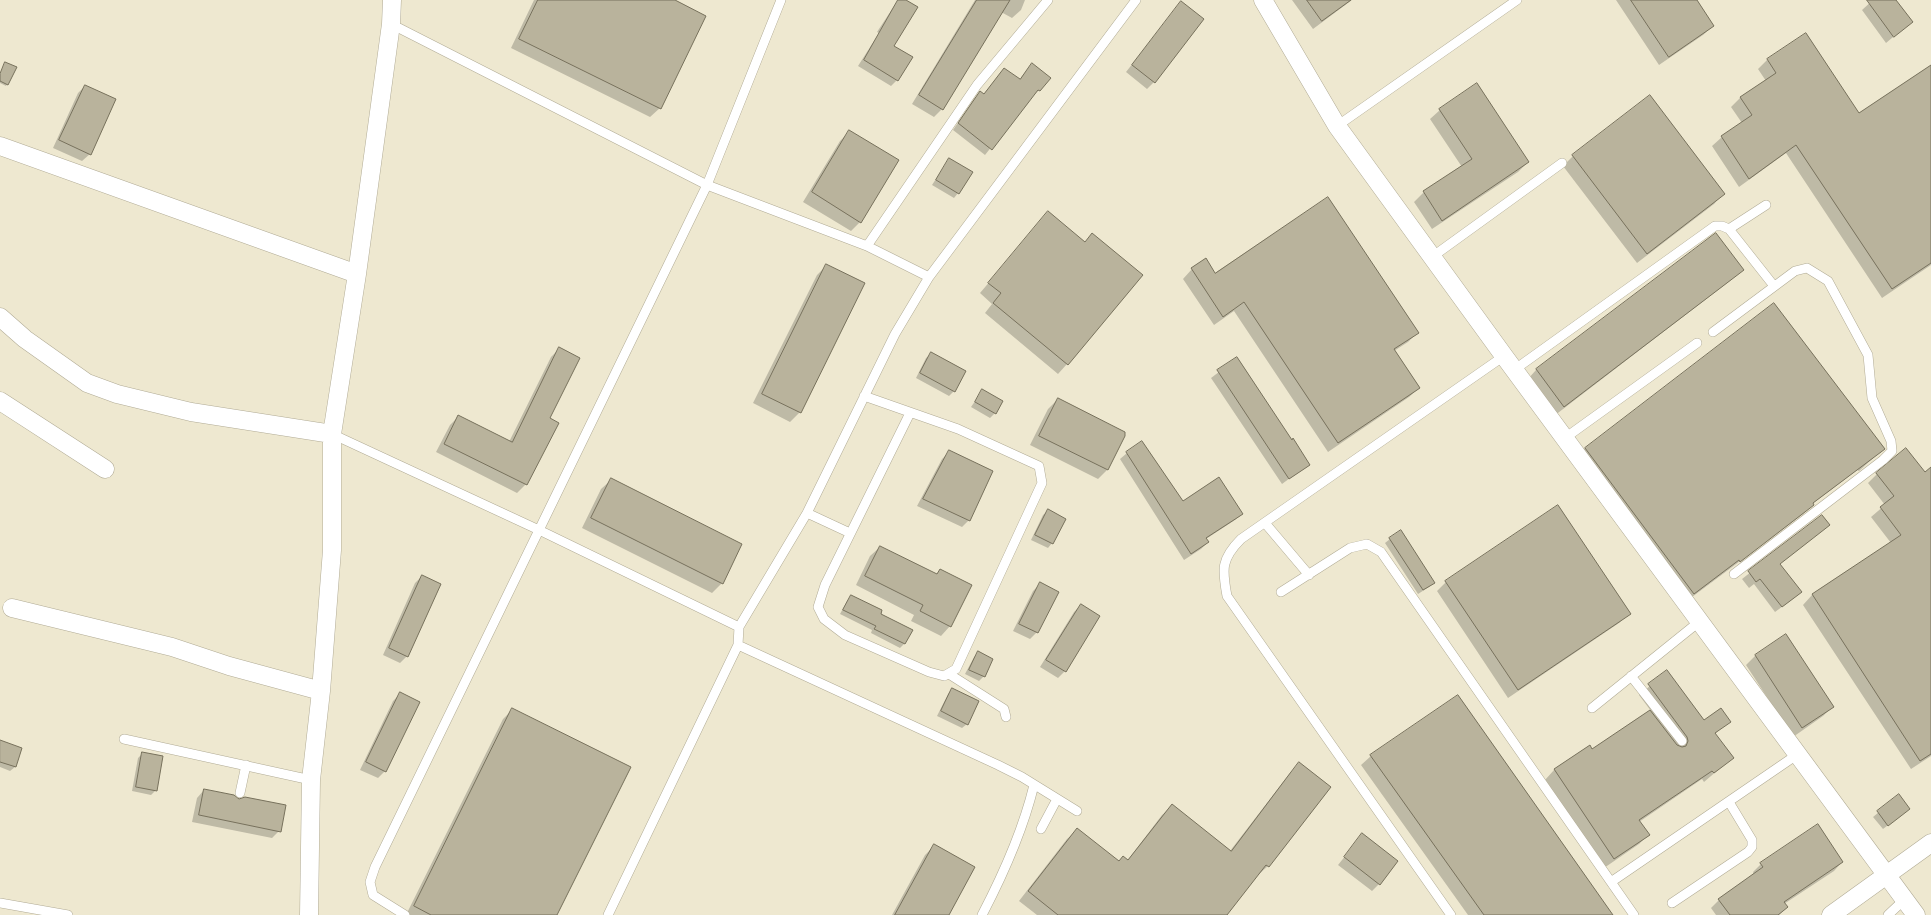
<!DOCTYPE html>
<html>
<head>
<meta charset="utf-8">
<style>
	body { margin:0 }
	canvas { display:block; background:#eee8d0 }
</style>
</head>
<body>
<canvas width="1931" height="915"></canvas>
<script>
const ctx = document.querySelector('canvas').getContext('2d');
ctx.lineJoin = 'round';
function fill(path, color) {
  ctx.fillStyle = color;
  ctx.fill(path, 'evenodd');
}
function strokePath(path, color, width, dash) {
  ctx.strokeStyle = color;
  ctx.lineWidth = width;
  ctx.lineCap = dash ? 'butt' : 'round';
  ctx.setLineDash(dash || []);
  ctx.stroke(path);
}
fill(new Path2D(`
	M534 0H672L660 108 650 117 511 48Z
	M898 0H903L892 46 897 80 891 86 858 66 879 33 877 32Z
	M975 0H1025L1021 10 1012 18 1001 12 942 109 934 117 912 104Z
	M1292 0H1352L1313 29Z
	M1616 0H1695L1713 26 1703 35 1659 65Z
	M1873 0H1895L1911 22 1886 43 1862 10Z
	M1181 2 1154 82 1147 89 1126 72Z
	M1767 60 1859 115 1931 67V265L1882 298 1786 153 1739 187 1712 146 1722 137 1742 123 1731 107 1740 98 1766 81 1758 69Z
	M4 65 7 84 6 86 0 83V74Z
	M1032 65 1039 90 1032 96 985 155 953 130 974 99 980 93 983 95 999 75 1019 80Z
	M85 86 90 154 82 161 53 148 78 93Z
	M1650 97 1723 194 1714 204 1637 263 1563 166 1573 156Z
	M1440 110 1528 162 1518 172 1432 229 1414 202 1424 192 1462 167 1430 119Z
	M849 132 860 222 851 231 803 202 840 141Z
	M949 159 958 193 954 198 932 185Z
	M1048 213 1067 364 1058 374 985 313 992 304 980 293Z
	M1715 235 1742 270 1732 279 1554 416 1527 380 1536 370Z
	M826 266 863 284 800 412 790 422 753 403 817 275Z
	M1192 269 1417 333 1408 342 1394 351 1419 388 1409 397 1328 452 1234 311 1214 325 1183 279Z
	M559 349 548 419 558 424 526 484 517 493 436 452 450 425 458 417 509 442 551 357Z
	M931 354 964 372 954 391 949 396 916 378 926 358Z
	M1236 359 1291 441 1309 464 1282 484 1211 378Z
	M982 391 995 413 990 418 971 407Z
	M1058 399 1107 470 1098 479 1030 445 1048 409Z
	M1585 448 1883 449 1859 471 1857 470 1812 504 1803 514 1684 603 1576 458Z
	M949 452 969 520 962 527 917 506 942 459Z
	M1127 453 1183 503 1242 514 1235 520 1206 539 1208 542 1201 549 1184 560 1120 459Z
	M1931 469V756L1911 769 1803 605 1812 595 1891 543 1871 517 1885 505 1868 483 1877 474H1924Z
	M611 480 722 583 712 593 582 528 601 489Z
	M1048 511 1052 543 1048 548 1031 540 1043 515Z
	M1821 517 1828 525 1779 564 1794 598 1775 612 1754 584 1749 588 1742 579Z
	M1390 539 1434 582 1429 587 1418 594 1385 543Z
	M880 547 936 575 940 570 950 626 941 636 911 621 914 615 856 585 870 556Z
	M422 576 407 656 400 663 383 655 415 583Z
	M1446 582 1629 614 1619 623 1508 698 1437 591Z
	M1040 584 1037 632 1030 639 1013 631 1033 591Z
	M851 596 879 614 904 644 900 648 871 633 872 630 840 614 847 601Z
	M1081 605 1065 671 1058 678 1040 667 1074 612Z
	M1786 635 1832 707 1823 716 1793 737 1746 665 1755 656Z
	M978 653 992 660 984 676 979 681 965 674 974 657Z
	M1667 672 1704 722 1729 721 1715 734 1732 758 1704 782 1702 779 1639 822 1648 835 1639 844 1604 868 1545 780 1554 770 1589 747 1592 751 1651 711 1639 695Z
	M952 689 967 724 962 728 937 716 948 694Z
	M400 694 385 771 378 778 360 770 393 701Z
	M512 710 556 915H406L503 719Z
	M0 742 15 767 10 771 0 767Z
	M143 753 156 790 151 795 132 791 138 758Z
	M1371 756 1611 915H1468L1361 765Z
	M1299 764 1268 866 1258 875 1257 874 1226 915H1037L1019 901 1067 839 1077 830 1119 862 1127 861 1162 815 1172 806 1230 851 1290 773Z
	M204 790 279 831 272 838 192 822 197 798Z
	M1898 796 1904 813 1883 829 1873 817Z
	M1362 835 1379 884 1372 891 1338 865Z
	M934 846 947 915H892L925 855Z
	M1842 862 1834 871 1784 904 1787 907 1779 915H1716L1711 908 1719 900 1754 875 1753 872 1761 864Z`), '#0003');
const building = new Path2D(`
	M538 0H675L706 16 661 109 519 39Z
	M898 0H906L918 7 894 46 913 57 898 81 864 60Z
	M977 0H1010L943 110 919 95Z
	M1307 0H1351L1322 21Z
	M1631 0H1697L1714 26 1669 57Z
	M1867 0H1896L1913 22 1894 37Z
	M1181 1 1204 19 1155 83 1132 65Z
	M1806 33 1859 113 1931 65V263L1892 289 1796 145 1749 179 1721 136 1752 115 1740 97 1776 73 1767 59Z
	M5 62 17 67 8 85 0 81V74Z
	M1032 63 1051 78 1040 91 1038 90 992 150 958 123 980 91 984 94 1004 68 1020 79Z
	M1477 83 1529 162 1442 221 1423 191 1472 159 1439 109Z
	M85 85 116 99 91 155 59 140Z
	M1650 95 1725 194 1647 254 1572 155Z
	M849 130 899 160 861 223 812 192Z
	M949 158 973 172 959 194 936 180Z
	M1328 197 1419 333 1394 349 1420 388 1338 443 1244 302 1223 317 1191 268 1206 258 1215 273Z
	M1048 211 1085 242 1092 233 1143 275 1068 365 993 303 1001 293 988 283Z
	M1716 233 1744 270 1564 407 1536 369Z
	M826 264 865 283 801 413 762 394Z
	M1774 303 1885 449 1813 503 1814 505 1740 562 1739 560 1694 594 1585 448Z
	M559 347 580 358 550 418 559 423 527 485 444 444 458 415 512 442Z
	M931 352 966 371 955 392 920 373Z
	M1237 357 1292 440 1293 438 1310 465 1289 479 1217 370Z
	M982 389 1003 401 996 414 975 402Z
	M1058 398 1125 432V436L1108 470 1039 436Z
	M1142 441 1183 501 1219 477 1243 514 1206 538 1209 542 1191 554 1126 452Z
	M1906 448 1925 472 1931 467V754L1920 761 1812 594 1901 535 1880 507 1894 496 1876 473Z
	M949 450 993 471 970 521 923 499Z
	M611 478 742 544 723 584 591 518Z
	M1558 505 1631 614 1518 690 1445 581Z
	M1048 509 1066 519 1053 544 1035 535Z
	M1822 515 1830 525 1780 564 1802 592 1782 607 1760 579 1756 582 1748 571Z
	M1401 530 1435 583 1423 590 1389 538Z
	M880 546 937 574 940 569 972 585 951 627 920 611 923 605 865 576Z
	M422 575 441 584 408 657 389 648Z
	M1040 582 1059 592 1038 633 1019 624Z
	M851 595 882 610 881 614 913 630 905 644 874 629 876 626 843 610Z
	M1081 604 1100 616 1066 672 1046 660Z
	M1786 634 1834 707 1802 728 1755 655Z
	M978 651 993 659 985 677 969 670Z
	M1667 670 1704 720 1721 708 1731 722 1715 733 1734 758 1714 773 1712 771 1639 820 1650 835 1614 859 1554 769 1590 745 1592 749 1650 710 1677 745 1682 747 1686 746 1688 741 1687 737 1648 684Z
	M952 688 979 701 968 725 941 711Z
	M400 692 420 702 386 772 366 762Z
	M1458 695 1613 915H1484L1370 755Z
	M512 708 631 767 557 915H431L414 906Z
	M0 740 22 748 16 767 0 762Z
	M142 752 163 756 157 791 136 787Z
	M1299 762 1331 787 1269 867 1266 865 1227 915H1058L1028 891 1077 828 1119 861 1123 856 1128 860 1172 804 1231 851Z
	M204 789 234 795 239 799 245 797 286 805 281 832 199 815Z
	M1899 794 1910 809 1888 826 1877 811Z
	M1818 824 1843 862 1784 902 1788 907 1778 915H1730L1718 899 1763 867 1760 863Z
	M1362 833 1398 861 1380 885 1344 857Z
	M934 844 975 867 949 915H895Z`);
fill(building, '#b9b39c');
strokePath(building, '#77715c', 1);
const service = new Path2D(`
	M391 24 707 185 867 246 929 277
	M1337 126 1517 0
	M1729 229 1766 205
	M867 246 977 85 1048 0
	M1432 257 1562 163
	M1713 332 1795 271 1807 268 1828 281 1868 355 1872 398 1891 441 1892 451 1883 460 1734 574
	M1514 370 1715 226H1722L1729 229 1774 286
	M864 396 958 429 1039 466 1042 483 956 669 944 676 929 672 845 635 824 619 818 607 825 585 910 413
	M332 434 539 530 739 627
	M1565 438 1697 343
	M807 513 850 533
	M1265 523 1309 575
	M1281 592 1350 548 1367 544 1381 552 1634 915
	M738 645 998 765 1022 777 1077 811
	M949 674 1004 709 1006 717
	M1631 676 1682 741
	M1592 708 1700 621
	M124 739 311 780
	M240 793 246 765
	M1041 829 1057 799
	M1611 882 1798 754
	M0 903 68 915
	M1672 903 1748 852 1752 847V840L1729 802
	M405 915 373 895 370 882 375 867 707 185 781 0
	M608 915 738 645 739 627 807 513 895 334 929 277 1136 0
	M982 915C1004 873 1023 830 1034 785
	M1451 915 1227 596C1222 569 1221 559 1241 539L1504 356
	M1888 915 1905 899`);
const minor = new Path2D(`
	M1263 0 1337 126 1504 356 1916 915
	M0 146 357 274
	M0 317 25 339 87 383 117 394 191 412 332 434
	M0 401 105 469
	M12 608 172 647 229 666 321 691
	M309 915 311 780 321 691 332 550V434L357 274 391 24 392 0
	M1831 915 1931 843`);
strokePath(service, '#b1ab95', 10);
strokePath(minor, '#b1ab95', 19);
strokePath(service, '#fff', 9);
strokePath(minor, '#fff', 18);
</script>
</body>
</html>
